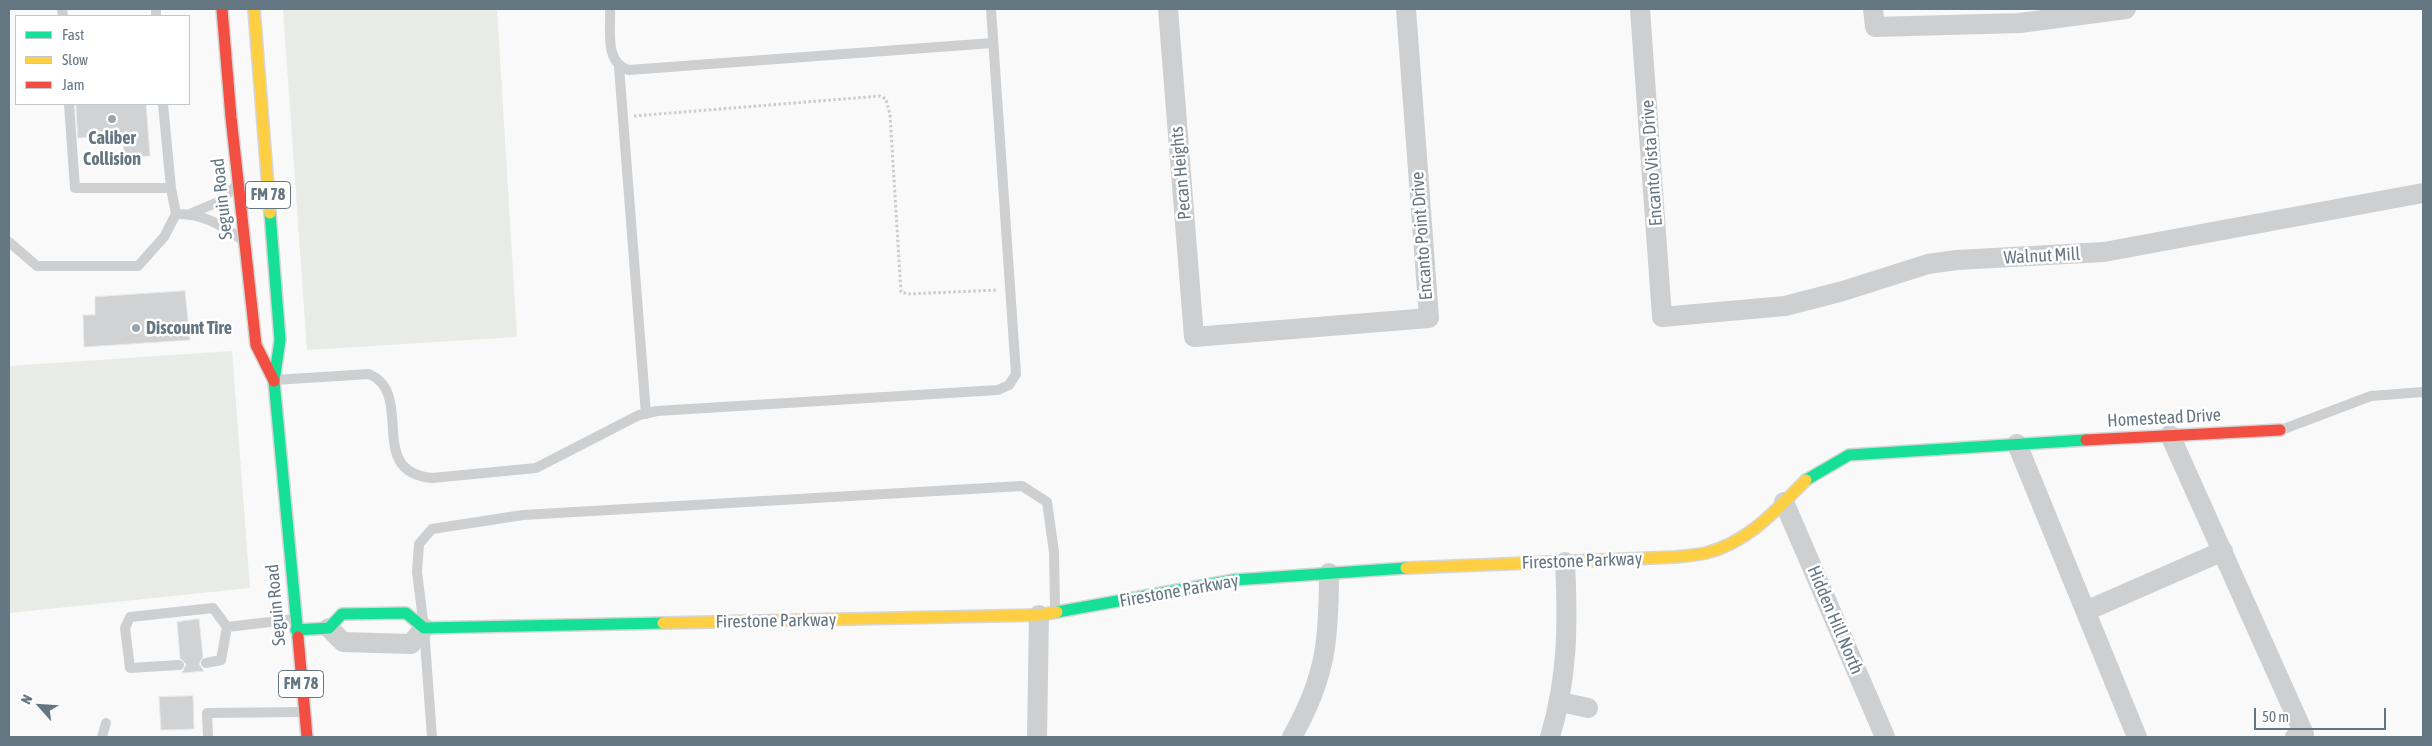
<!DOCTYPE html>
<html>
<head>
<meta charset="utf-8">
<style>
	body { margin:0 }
	#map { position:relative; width:2432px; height:746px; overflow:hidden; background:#f9f9f9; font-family:"Asap Condensed",sans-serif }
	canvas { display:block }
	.frame { position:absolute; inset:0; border:10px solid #657683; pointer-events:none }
	.legend { position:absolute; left:15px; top:15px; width:175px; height:90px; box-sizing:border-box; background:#fff; border:1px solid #c1c8cd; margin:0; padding:6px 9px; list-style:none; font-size:15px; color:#657683 }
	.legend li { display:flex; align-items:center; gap:10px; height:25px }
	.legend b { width:25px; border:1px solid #c1c8cd }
	.north { position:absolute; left:15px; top:681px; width:50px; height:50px; -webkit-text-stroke:4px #fff; paint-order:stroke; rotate:296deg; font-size:14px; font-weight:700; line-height:20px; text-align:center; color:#657683 }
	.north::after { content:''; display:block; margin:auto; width:18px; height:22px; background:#657683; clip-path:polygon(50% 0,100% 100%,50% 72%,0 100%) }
	.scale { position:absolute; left:2254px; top:708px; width:132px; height:22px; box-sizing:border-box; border:2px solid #657683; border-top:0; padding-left:6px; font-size:15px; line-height:18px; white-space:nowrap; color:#657683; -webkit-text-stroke:4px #fff; paint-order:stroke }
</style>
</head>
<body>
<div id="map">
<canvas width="2432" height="746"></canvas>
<div class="frame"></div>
<ul class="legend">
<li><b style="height:6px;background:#16e098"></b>Fast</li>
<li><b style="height:6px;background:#ffcf43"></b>Slow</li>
<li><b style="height:6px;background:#f24e42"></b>Jam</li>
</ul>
<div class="north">N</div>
<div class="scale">50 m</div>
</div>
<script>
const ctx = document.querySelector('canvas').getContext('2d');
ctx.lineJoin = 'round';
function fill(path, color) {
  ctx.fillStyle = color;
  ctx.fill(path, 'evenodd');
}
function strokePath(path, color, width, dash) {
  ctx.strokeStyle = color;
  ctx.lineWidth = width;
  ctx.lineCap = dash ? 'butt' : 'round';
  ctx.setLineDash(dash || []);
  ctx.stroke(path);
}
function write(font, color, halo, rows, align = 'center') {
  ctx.font = font + ' "Asap Condensed",sans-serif';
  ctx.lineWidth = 5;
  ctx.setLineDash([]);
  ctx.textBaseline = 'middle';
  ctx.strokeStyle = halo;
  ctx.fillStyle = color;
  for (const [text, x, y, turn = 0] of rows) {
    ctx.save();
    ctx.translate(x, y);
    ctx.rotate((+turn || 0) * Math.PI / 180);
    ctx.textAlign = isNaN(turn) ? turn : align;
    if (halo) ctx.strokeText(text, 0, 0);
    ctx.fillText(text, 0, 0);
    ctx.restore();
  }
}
fill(new Path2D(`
	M283 9H497L517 337 307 350Z
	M232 351 250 588 9 613V366Z`), '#e8ebe6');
const building = new Path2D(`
	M76 104H146L150 156 124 157 123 135 78 138Z
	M185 291 190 340 84 347 83 315H95V297Z
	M199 619 203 657 199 664 204 671 182 673 186 664 180 658 177 622Z
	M193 696 194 729 161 730 159 697Z`);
fill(building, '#d0d2d3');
strokePath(building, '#e8e8e8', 1);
const fast = new Path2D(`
	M270 213 280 340 274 381 298 637
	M1806 480 1849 455 2086 440
	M1057 612 1234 580 1406 568
	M296 630 329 628 342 614 406 613 424 628 663 623`);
const slow = new Path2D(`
	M254 9 270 213
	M1406 568 1675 557C1685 556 1696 555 1706 553 1749 542 1777 509 1806 480
	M663 623 1039 615 1057 612`);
const jam = new Path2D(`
	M222 9 231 117 256 345 274 381
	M2086 440 2280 430
	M298 637 307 737`);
strokePath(fast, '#d5d6d7', 14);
strokePath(slow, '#d5d6d7', 14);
strokePath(jam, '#d5d6d7', 14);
strokePath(new Path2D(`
	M634 116 880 96 886 99 890 115 901 292 908 294 997 290`), '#cbcccd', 3, [2.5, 2.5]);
strokePath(new Path2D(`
	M62 9 63 16
	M156 9V16
	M610 9C611 30 604 63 629 70L992 43
	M619 67 646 414
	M69 104 75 188H171
	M163 104 171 188 176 214
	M192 213 218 202 236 186
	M9 242 37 266H138L164 237 176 214C202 213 219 224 240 238
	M275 380 369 374C416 394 365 472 432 478L536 468 639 415 657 411 998 390 1009 385 1016 374 991 9
	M2281 430 2371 396 2423 392
	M206 663 221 660 227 627
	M179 665 130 668 125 628 130 617 213 608 227 627 295 619
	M102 737 106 723
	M208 737 207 713 303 712
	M432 737 424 628 417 572 419 544 432 529 523 515 1022 486 1047 502 1054 552 1055 610`), '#cecfd0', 10);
strokePath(new Path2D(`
	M1168 9 1194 337 1429 318 1406 9
	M1640 9 1662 317 1785 306 1843 291 1928 264 1957 260 2104 252 2423 193
	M1873 9 1875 27 2020 23 2126 9
	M2170 435 2304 734 2295 737
	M2017 444 2137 737
	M1784 502 1885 737
	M2086 611 2223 551
	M329 628 343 642 411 644 424 628
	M1561 702 1588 708
	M1037 737 1039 615
	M1292 737C1326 677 1329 640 1329 573
	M1550 737C1568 677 1568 624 1565 562`), '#cecfd0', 20);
strokePath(fast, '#16e098', 11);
strokePath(slow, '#ffcf43', 11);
strokePath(jam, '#f24e42', 11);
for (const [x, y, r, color] of [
	[112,119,5,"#99a4ac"],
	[136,328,5,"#99a4ac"]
]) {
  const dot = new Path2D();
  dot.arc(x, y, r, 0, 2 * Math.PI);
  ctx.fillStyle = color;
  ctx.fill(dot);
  strokePath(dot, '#fff', 2);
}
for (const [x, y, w] of [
	[268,195,45],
	[301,684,45]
]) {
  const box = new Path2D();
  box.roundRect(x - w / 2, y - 13.5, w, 27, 4);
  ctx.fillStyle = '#fff';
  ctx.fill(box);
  strokePath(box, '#657683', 1);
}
write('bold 16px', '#657683', null, [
	["FM 78",268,195],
	["FM 78",301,684]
]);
write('bold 18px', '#657683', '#fff', [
	["Caliber",112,138],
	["Collision",112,159],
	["Discount Tire",146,328,"left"]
]);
write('18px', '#657683', '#fff', [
	["Encanto Vista Drive",1652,163,-94],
	["Pecan Heights",1181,173,-95],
	["Seguin Road",222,199,-96],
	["Encanto Point Drive",1422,236,-94],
	["Walnut Mill",2042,256,-3],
	["Homestead Drive",2164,418,-3],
	["Firestone Parkway",1582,561,-2],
	["Firestone Parkway",1179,591,-10],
	["Seguin Road",276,605,-95],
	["Hidden Hill North",1835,620,67],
	["Firestone Parkway",776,621,-1]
]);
</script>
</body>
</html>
